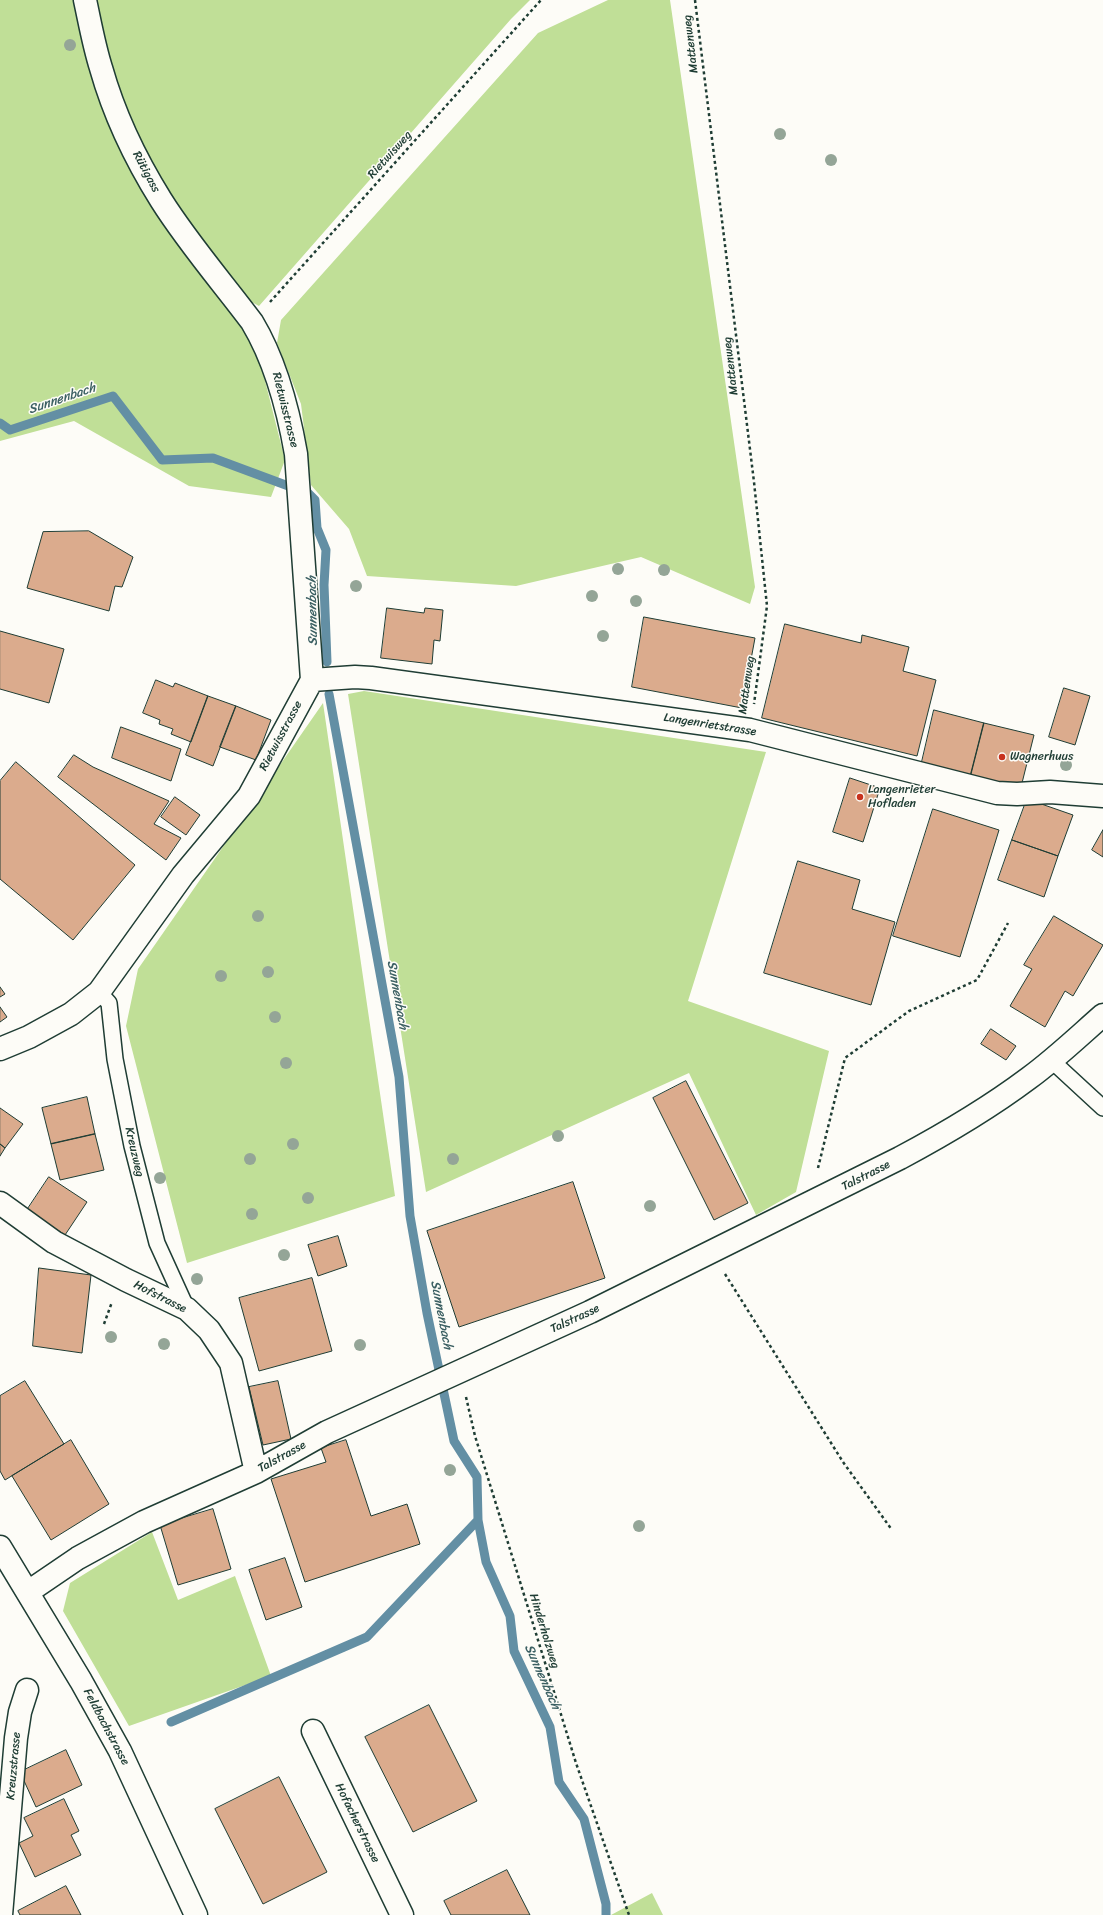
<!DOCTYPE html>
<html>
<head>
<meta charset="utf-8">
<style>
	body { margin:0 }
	canvas { display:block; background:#fdfcf7 }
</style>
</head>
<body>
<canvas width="1103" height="1915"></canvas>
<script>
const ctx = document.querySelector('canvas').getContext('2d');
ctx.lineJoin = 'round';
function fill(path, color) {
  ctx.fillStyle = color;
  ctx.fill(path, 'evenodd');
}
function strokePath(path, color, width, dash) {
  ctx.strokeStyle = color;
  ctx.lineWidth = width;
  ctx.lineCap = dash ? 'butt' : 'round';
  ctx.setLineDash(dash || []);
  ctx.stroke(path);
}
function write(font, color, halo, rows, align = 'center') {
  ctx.font = font + ' Sriracha,sans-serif';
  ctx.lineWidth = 3;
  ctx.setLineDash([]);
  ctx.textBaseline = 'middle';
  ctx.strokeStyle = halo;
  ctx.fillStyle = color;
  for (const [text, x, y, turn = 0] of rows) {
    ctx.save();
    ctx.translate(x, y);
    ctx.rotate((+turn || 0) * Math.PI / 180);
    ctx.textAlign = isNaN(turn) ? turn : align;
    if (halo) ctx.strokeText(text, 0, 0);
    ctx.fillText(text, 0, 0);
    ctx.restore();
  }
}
fill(new Path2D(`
	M0 0H77L94 79 148 200 254 337 285 460 271 497 189 486 74 421 0 441Z
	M94 0H530L511 19 259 306 246 299 151 171 108 64Z
	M608 0H670L755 587 750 604 641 557 516 586 367 576 349 529 311 485 301 404 277 343 281 320 538 33Z
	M364 691 766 752 688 1001 829 1051 796 1192 756 1215 689 1073 426 1192 348 694Z
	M323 703 395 1196 187 1263 126 1026 138 969Z
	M152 1532 178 1600 235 1576 271 1676 129 1726 63 1611 70 1583Z
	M652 1893 663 1915H611Z`), '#c0df97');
strokePath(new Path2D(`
	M0 423 10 430 113 396 162 460 213 458 291 487
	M307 492 315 500 317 528 326 550 324 585 327 662
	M329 694 399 1077 410 1216 427 1313 454 1441 477 1477 478 1520 486 1562 510 1616 514 1651 550 1727 559 1782 584 1819 606 1904V1915
	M171 1722 367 1637 478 1520`), '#638fa4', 9);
const building = new Path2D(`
	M89 531 133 557 122 587 115 586 109 611 27 588 43 532Z
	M387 608 424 613 425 608 443 610 440 641 434 640 432 664 381 658Z
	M644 617 755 638 742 708 632 687Z
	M785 624 861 643 862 635 909 647 903 671 936 680 917 756 762 718Z
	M0 631 64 649 49 703 0 689Z
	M156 680 173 687 175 683 208 696 191 742 171 734 173 729 159 724 160 720 143 713Z
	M1064 688 1090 696 1075 745 1049 737Z
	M208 696 236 706 213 766 186 755Z
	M236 706 271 720 256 760 220 747Z
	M934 710 984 723 970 778 921 766Z
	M984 723 1034 735 1020 791 970 778Z
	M121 727 181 749 171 781 112 758Z
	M74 755 93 767 169 801 154 824 181 838 166 860 58 777Z
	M16 762 135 865 73 940 0 879V781Z
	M850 778 880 788 863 842 833 832Z
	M175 797 200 815 186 835 161 817Z
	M1027 799 1073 815 1058 856 1012 840Z
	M933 809 999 830 960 957 893 936Z
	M1103 830V857L1092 850Z
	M1012 840 1058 856 1044 897 998 880Z
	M798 861 860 880 852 909 895 922 871 1005 764 973Z
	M1054 916 1103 945 1073 996 1065 991 1045 1027 1010 1006 1032 969 1024 965Z
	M0 987 5 994 0 997Z
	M0 1007 7 1017 0 1022Z
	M991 1029 1016 1046 1006 1060 981 1044Z
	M686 1081 748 1203 714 1220 653 1098Z
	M87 1097 95 1134 51 1144 42 1108Z
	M0 1108 23 1124 5 1148 0 1144Z
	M95 1134 104 1170 60 1180 51 1144Z
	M0 1144 5 1148 0 1156Z
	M49 1177 87 1202 65 1235 27 1210Z
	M573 1182 605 1278 459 1327 427 1231Z
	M338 1236 347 1266 318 1276 308 1245Z
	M39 1268 91 1275 82 1353 33 1346Z
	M312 1278 332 1351 259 1371 239 1298Z
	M25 1381 64 1444 5 1480 0 1471V1396Z
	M278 1381 291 1439 263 1445 249 1387Z
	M71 1440 109 1504 51 1540 12 1476Z
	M346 1440 371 1516 407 1504 420 1544 305 1582 271 1479 326 1462 321 1448Z
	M213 1509 231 1569 178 1585 160 1525Z
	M285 1558 302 1607 266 1620 249 1570Z
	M429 1705 477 1801 413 1832 365 1737Z
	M66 1750 82 1785 36 1807 20 1772Z
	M279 1777 327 1872 263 1904 215 1809Z
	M64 1799 79 1831 71 1835 81 1855 35 1877 19 1843 33 1836 24 1818Z
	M507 1870 530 1915H451L444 1901Z
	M66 1886 81 1915H20L18 1911Z`);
fill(building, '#dbab8d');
strokePath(building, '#1f3d34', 1);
const service = new Path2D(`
	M99 992 109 1003 115 1059 132 1146 157 1243 187 1309
	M1051 1060 1103 1108`);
const minor = new Path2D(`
	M312 680 355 677 371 678 750 730 997 793 1017 794 1050 792 1103 796
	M0 1049 29 1037 71 1014 99 992 183 875 249 796 312 680 296 454C288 408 276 362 252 322 222 282 188 243 161 200 136 160 114 114 101 68 94 46 90 23 85 0
	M0 1203 54 1242 126 1280 187 1309 209 1330 231 1363 256 1472
	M28 1592 78 1558 144 1522 256 1472 327 1432 590 1312 900 1158C945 1134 989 1108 1029 1078 1055 1059 1079 1036 1103 1015
	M313 1731 402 1915
	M1 1915 16 1738 20 1712 27 1690`);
const secondary = new Path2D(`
	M0 1547 81 1681 120 1751 196 1915`);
strokePath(service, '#1f3d34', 18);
strokePath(minor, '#1f3d34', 25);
strokePath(secondary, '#1f3d34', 25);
strokePath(new Path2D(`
	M695 0 754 482 767 606 754 704
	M270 302 541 0
	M818 1168 845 1058 909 1011 977 980 1008 923
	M725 1274 843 1462 892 1530
	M104 1324 112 1302
	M466 1397 475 1436 576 1763 629 1915`), '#1f3d34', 2.5, [3, 3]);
strokePath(service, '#fdfcf7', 15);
strokePath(minor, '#fdfcf7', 22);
strokePath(secondary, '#fdfcf7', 22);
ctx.fillStyle = '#94a597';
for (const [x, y] of [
	[70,45],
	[780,134],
	[831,160],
	[618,569],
	[664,570],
	[356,586],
	[592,596],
	[636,601],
	[603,636],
	[1066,765],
	[258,916],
	[268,972],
	[221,976],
	[275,1017],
	[286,1063],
	[558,1136],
	[293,1144],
	[250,1159],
	[453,1159],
	[160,1178],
	[308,1198],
	[650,1206],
	[252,1214],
	[284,1255],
	[197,1279],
	[111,1337],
	[164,1344],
	[360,1345],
	[450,1470],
	[639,1526]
]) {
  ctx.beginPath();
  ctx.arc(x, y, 6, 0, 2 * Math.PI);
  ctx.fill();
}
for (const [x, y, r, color] of [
	[1002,757,4,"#c8321e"],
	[860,797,4,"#c8321e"]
]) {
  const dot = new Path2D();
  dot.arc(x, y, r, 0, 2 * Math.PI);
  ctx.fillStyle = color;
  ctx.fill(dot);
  strokePath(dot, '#fdfcf7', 1.5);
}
write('12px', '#1f3d34', '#fdfcf7', [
	["Mattenweg",691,44,-97],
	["Rietwisweg",390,155,-48],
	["Rütigass",146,172,62],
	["Mattenweg",731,366,-97],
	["Rietwisstrasse",285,410,76],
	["Mattenweg",747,685,-82],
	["Langenrietstrasse",710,725,9],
	["Rietwisstrasse",281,736,-62],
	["Kreuzweg",134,1152,77],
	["Talstrasse",866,1176,-27],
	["Hofstrasse",160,1297,27],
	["Talstrasse",575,1319,-25],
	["Talstrasse",282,1457,-29],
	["Hinderholzweg",544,1631,73],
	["Feldbachstrasse",106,1727,62],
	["Kreuzstrasse",14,1766,-85],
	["Hofacherstrasse",357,1823,64]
]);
write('12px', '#1f3d34', '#fdfcf7', [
	["Wagnerhuus",1010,757],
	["Langenrieter",868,790],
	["Hofladen",868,804]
], 'left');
write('italic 13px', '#3b5f62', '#fdfcf7', [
	["Sunnenbach",62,399,-19],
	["Sunnenbach",313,611,-91],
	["Sunnenbach",397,995,80],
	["Sunnenbach",441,1315,79],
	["Sunnenbach",542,1677,66]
]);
</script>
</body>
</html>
